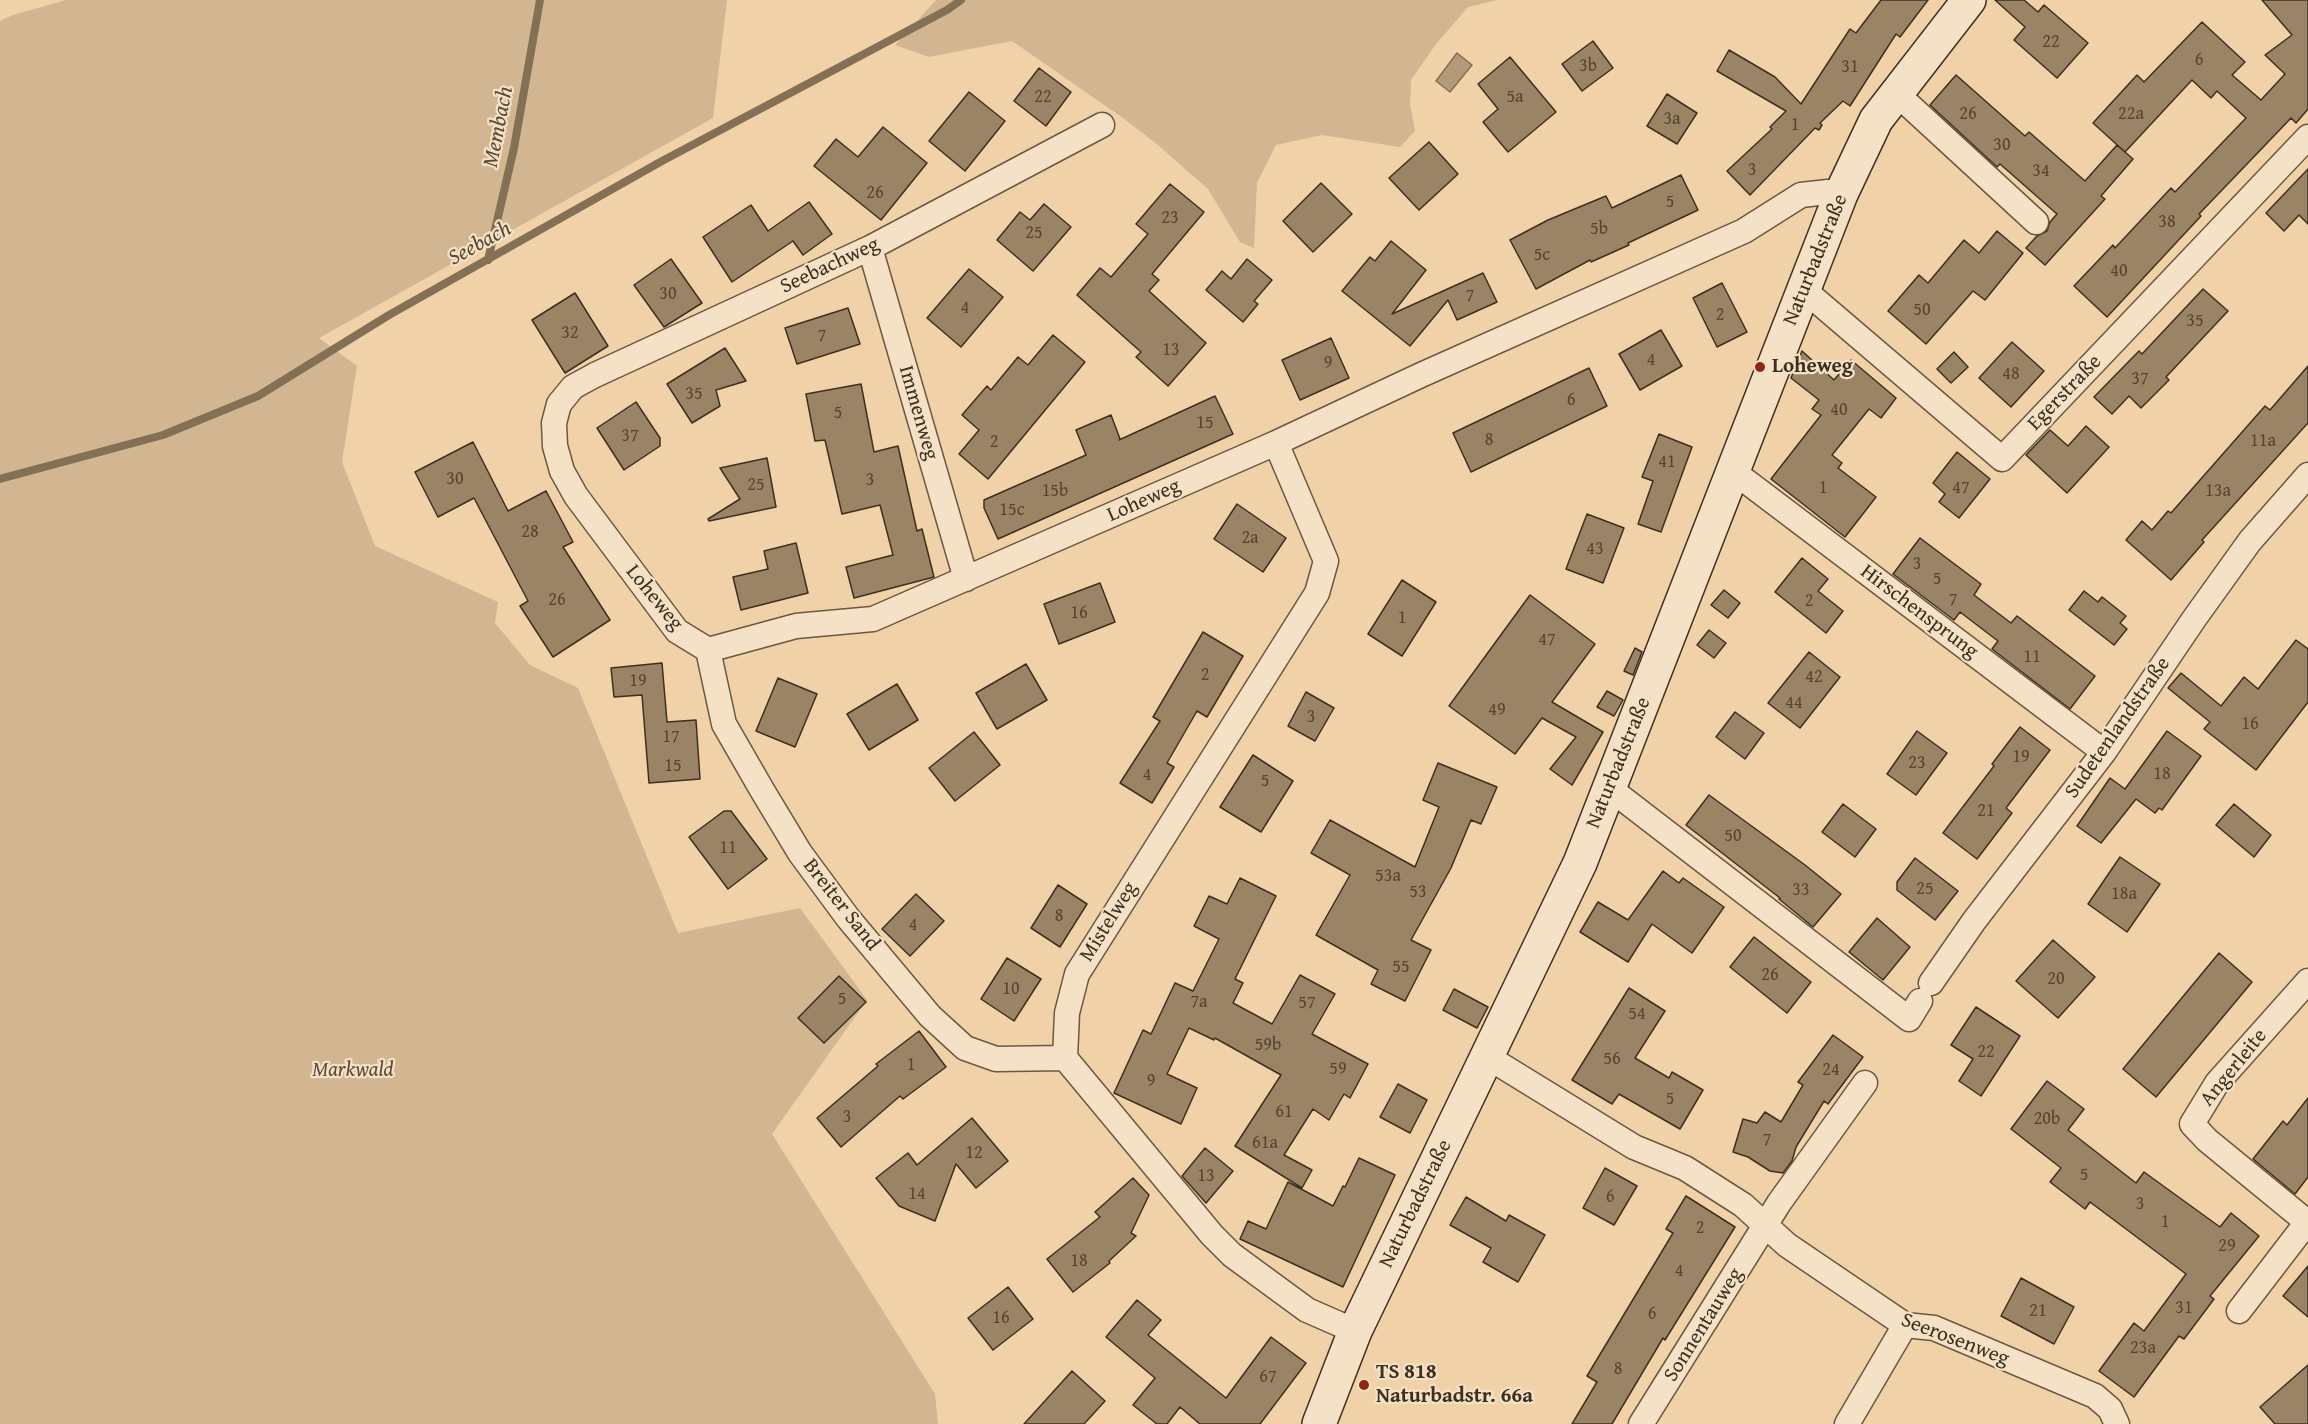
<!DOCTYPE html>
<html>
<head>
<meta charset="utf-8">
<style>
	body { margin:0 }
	canvas { display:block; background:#f0d1a8 }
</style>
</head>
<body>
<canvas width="2308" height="1424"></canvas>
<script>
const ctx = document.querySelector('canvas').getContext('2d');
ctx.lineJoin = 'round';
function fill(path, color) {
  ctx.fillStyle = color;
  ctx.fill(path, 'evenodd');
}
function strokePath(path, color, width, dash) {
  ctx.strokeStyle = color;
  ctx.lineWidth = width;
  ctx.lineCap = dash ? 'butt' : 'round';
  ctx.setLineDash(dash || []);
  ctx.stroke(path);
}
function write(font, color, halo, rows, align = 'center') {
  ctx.font = font + ' "Gentium Book Plus",serif';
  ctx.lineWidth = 4.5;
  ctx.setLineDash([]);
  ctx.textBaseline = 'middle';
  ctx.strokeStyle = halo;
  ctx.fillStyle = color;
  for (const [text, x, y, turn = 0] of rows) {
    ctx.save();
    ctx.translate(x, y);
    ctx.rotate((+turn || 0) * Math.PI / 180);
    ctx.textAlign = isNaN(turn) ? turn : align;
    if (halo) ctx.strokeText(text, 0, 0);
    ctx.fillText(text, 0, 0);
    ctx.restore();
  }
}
fill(new Path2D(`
	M66 0H727L713 118 319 338 357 366 342 462 375 546 498 602 495 623 530 665 578 688 678 933 800 908 867 1000 772 1134 935 1394 938 1424H0V21L13 15Z
	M936 0H1497L1468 7 1436 44 1411 80 1410 104 1415 131 1400 147 1322 135 1276 145 1257 183 1254 248 1240 242 1208 189 1158 145 1123 118 1012 41 929 57 895 45Z`), '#d2b691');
const water = new Path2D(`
	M1457 53 1472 65 1450 92 1436 81Z`);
fill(water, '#b39a79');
strokePath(water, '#847055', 1.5);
strokePath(new Path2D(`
	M488 260 514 148 540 0
	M0 479 163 435 258 396 389 315 662 161 947 10 961 0`), '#847055', 8);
const building = new Path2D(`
	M1881 0H1928L1900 37 1896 34 1850 106 1843 101 1820 123 1822 125 1819 130 1815 128 1750 195 1727 171 1772 129 1770 127 1786 111 1717 71 1729 50 1775 77 1801 104 1850 29 1856 33Z
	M1995 0H2024L2038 12 2044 5 2088 43 2057 78 2014 40 2025 27Z
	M2262 0H2308V109L2296 123 2291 118 2270 140 2199 214 2201 216 2107 317 2074 286 2113 245 2115 248 2171 188 2175 192 2246 118 2217 91 2211 98 2192 80 2125 152 2093 123 2137 75 2144 82 2202 22 2245 62 2232 75 2261 100 2285 74 2265 55 2292 35Z
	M1593 41 1613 68 1582 91 1562 64Z
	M1510 57 1556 112 1508 152 1483 122 1498 109 1478 84Z
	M1039 68 1071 92 1046 126 1014 101Z
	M1956 75 2025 136 2029 132 2085 181 2117 145 2133 159 2101 196 2105 199 2045 265 2026 248 2037 236 2047 231 2050 222 2057 214 2000 164 1997 167 1930 105Z
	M969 92 1005 121 965 171 929 141Z
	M1667 94 1697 113 1677 144 1647 126Z
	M883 127 927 163 881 220 814 166 836 139 858 157Z
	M1429 142 1458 174 1419 210 1389 178Z
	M2308 169V224L2299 215 2284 231 2266 213Z
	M1681 175 1698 210 1628 243 1629 245 1591 262 1590 260 1536 289 1510 240 1548 220 1606 196 1612 208Z
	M1321 183 1352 214 1313 252 1283 221Z
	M1170 184 1204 212 1152 274 1159 280 1149 291 1206 343 1168 386 1136 357 1141 352 1077 295 1100 268 1111 277 1148 234 1136 224Z
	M809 202 832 234 803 255 793 241 732 282 703 237 751 205 768 231Z
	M1044 204 1071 227 1033 271 997 240 1020 212 1030 220Z
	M1997 231 2023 253 1985 300 1973 291 1926 344 1888 311 1919 275 1928 283 1964 240 1979 253Z
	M1391 241 1426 270 1392 314 1483 273 1497 302 1457 320 1448 300 1410 346 1342 291 1370 257 1375 261Z
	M671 259 702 303 664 327 634 285Z
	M1247 259 1272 280 1254 301 1258 304 1243 322 1206 290 1222 271 1231 279Z
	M969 269 1003 297 961 347 927 318Z
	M1722 283 1747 332 1717 347 1693 298Z
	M2203 289 2228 311 2166 377 2169 380 2141 408 2129 396 2112 414 2094 397 2139 351 2142 354Z
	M575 293 608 346 565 373 532 320Z
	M848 308 860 344 797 364 785 328Z
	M1661 330 1682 366 1640 390 1619 354Z
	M1053 335 1085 362 988 479 959 454 979 430 962 415 987 386 991 390 1018 357 1028 365Z
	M1331 338 1349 378 1300 400 1282 360Z
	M2012 342 2044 371 2011 407 1979 378Z
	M725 348 746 381 716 390 720 406 692 423 667 384Z
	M1802 351 1834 380 1851 360 1896 398 1881 418 1869 409 1832 455 1842 463 1838 468 1876 497 1845 537 1771 479 1821 415 1812 409 1819 400 1791 378Z
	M1954 352 1968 367 1951 383 1937 369Z
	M2308 366V423L2202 540 2204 542 2171 580 2126 540 2142 521 2152 530 2168 511 2171 513 2265 406 2270 410Z
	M1589 368 1607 406 1471 472 1453 433Z
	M861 384 874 452 898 446 917 531 922 529 934 577 854 598 846 567 893 555 880 505 842 514 825 440 815 441 806 394Z
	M1215 396 1233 434 998 539 984 508V500L1086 455 1076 430 1111 415 1120 439 1119 440Z
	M636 402 660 438V446L624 470 597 428Z
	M2086 426 2109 447 2067 493 2026 455 2050 430 2068 446Z
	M1659 434 1692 447 1661 532 1638 524 1653 481 1642 477Z
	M473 442 508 511 546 491 573 542 563 547 610 620 553 657 520 606 528 601 474 498 438 517 415 472Z
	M1957 452 1990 479 1959 518 1939 502 1945 494 1933 483Z
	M767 458 776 507 709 521 708 519 740 499 720 468Z
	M1237 504 1286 538 1263 572 1214 539Z
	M1587 514 1624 528 1603 583 1566 569Z
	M1920 538 1981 584 1974 595 2011 623 2017 616 2095 676 2070 709 1992 649 1998 641 1960 612 1954 620 1893 574Z
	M796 543 808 593 741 610 733 577 768 569 764 551Z
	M1802 558 1828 579 1818 591 1843 611 1826 633 1775 592Z
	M1402 580 1436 602 1402 656 1368 634Z
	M1100 583 1115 622 1059 644 1044 604Z
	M1724 590 1740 603 1728 618 1711 605Z
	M2084 591 2098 602 2102 597 2126 616 2120 623 2127 629 2114 645 2069 610Z
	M1530 595 1595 644 1552 702 1603 732 1572 785 1550 769 1576 737 1542 718 1515 754 1449 706Z
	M1709 630 1726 643 1714 658 1697 645Z
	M1203 632 1243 656 1207 717 1197 711 1167 763 1174 767 1152 803 1120 783 1160 721 1153 717Z
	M2296 640 2308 649V702L2256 770 2204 729 2210 722 2168 688 2181 673 2221 706 2244 677 2258 689Z
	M1635 648 1642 652 1633 675 1624 671Z
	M1809 652 1840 677 1800 728 1768 703Z
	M662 663 667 722 696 720 700 779 649 783 642 695 614 697 611 668Z
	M1026 664 1047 700 997 729 976 693Z
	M778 678 817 694 795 747 756 731Z
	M897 684 918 720 869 750 847 714Z
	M1607 691 1623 700 1614 716 1597 707Z
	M1306 692 1334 708 1315 741 1288 726Z
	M1735 712 1764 733 1745 759 1716 737Z
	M2020 727 2050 750 2006 808 2012 813 1977 859 1943 833 1994 766 1992 764Z
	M1917 731 1947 753 1916 795 1887 774Z
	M2167 731 2201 756 2162 810 2159 808 2155 813 2136 799 2101 843 2077 826 2110 778 2125 789Z
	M974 732 1000 765 955 801 929 768Z
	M1253 755 1293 781 1261 832 1220 807Z
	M1438 763 1497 787 1481 824 1471 820 1451 868 1411 940 1431 950 1405 1001 1371 984 1378 970 1316 935 1350 875 1311 853 1330 820 1415 867 1439 807 1423 800Z
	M1709 795 1805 865 1841 894 1813 927 1779 899 1780 898 1686 825Z
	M1843 804 1876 829 1855 857 1822 832Z
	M2234 804 2271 835 2254 857 2216 825Z
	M724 811H731L767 859 728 889 689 837Z
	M2120 857 2160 884 2127 932 2088 904Z
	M1915 858 1958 891 1935 920 1897 890V882Z
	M1663 871 1679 883 1683 878 1724 907 1692 953 1652 924 1628 962 1580 932 1598 902 1628 920Z
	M1240 878 1276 896 1235 979 1243 983 1233 1003 1272 1024 1300 975 1335 994 1312 1034 1368 1064 1350 1098 1344 1094 1329 1120 1313 1109 1284 1155 1312 1170 1302 1188 1235 1146 1281 1075 1215 1038 1214 1040 1189 1028 1167 1074 1197 1088 1181 1124 1114 1093 1143 1030 1151 1034 1175 983 1193 991 1219 939 1194 926 1209 896 1227 904Z
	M1058 885 1087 904 1060 947 1031 928Z
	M916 894 944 921 910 956 882 929Z
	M1877 918 1910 947 1883 980 1849 952Z
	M1754 937 1811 982 1787 1013 1730 967Z
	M2053 940 2095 977 2058 1018 2016 981Z
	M2219 953 2252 982 2156 1097 2123 1069Z
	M1007 958 1041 979 1014 1021 981 999Z
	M839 976 866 1002 824 1043 798 1018Z
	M1629 988 1665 1011 1635 1058 1669 1078 1672 1072 1703 1090 1680 1129 1619 1094 1612 1104 1572 1080Z
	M1454 989 1488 1007 1477 1028 1443 1010Z
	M1976 1007 2020 1036 1981 1096 1959 1081 1973 1059 1951 1045Z
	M919 1031 946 1067 903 1099 900 1096 841 1147 817 1118 878 1066 876 1064Z
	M1833 1035 1863 1057 1828 1104 1824 1101 1796 1147 1792 1161 1783 1173 1770 1171 1748 1157 1733 1152 1743 1119 1757 1123 1765 1112 1781 1122 1803 1085 1798 1082Z
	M2047 1081 2084 1109 2068 1130 2136 1183 2144 1172 2220 1227 2231 1213 2259 1236 2210 1296 2214 1299 2184 1339 2179 1336 2134 1397 2099 1371 2134 1323 2144 1331 2186 1274 2090 1202 2085 1209 2050 1182 2061 1168 2011 1129Z
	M1398 1084 1427 1100 1410 1133 1380 1117Z
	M2308 1098V1177L2295 1194 2253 1159 2283 1121 2287 1125Z
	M972 1118 1008 1161 976 1188 956 1164 935 1221 899 1206 876 1178 908 1153 917 1165Z
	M1205 1148 1233 1171 1206 1203 1182 1176Z
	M1359 1158 1395 1175 1343 1287 1240 1239 1248 1221 1266 1229 1288 1182 1333 1206 1343 1186 1345 1187Z
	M1605 1168 1637 1186 1614 1225 1583 1208Z
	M1133 1178 1149 1195 1131 1233 1136 1236 1109 1261 1110 1263 1073 1292 1047 1259 1100 1217 1095 1212Z
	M1686 1196 1735 1227 1665 1340 1663 1338 1612 1424H1572L1597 1382 1587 1376 1673 1233 1666 1229Z
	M1466 1197 1506 1221 1509 1215 1545 1235 1518 1282 1483 1262 1491 1248 1450 1225Z
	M2308 1266V1317L2283 1296Z
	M2021 1278 2074 1307 2054 1344 2001 1316Z
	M1008 1287 1033 1319 993 1350 968 1318Z
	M1137 1300 1161 1320 1148 1335 1226 1398 1271 1337 1306 1363 1260 1424H1200L1180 1407 1167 1424H1157L1133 1405 1155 1378 1106 1337Z
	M2308 1365V1424H2275L2260 1407Z
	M1072 1371 1105 1401 1084 1424H1024Z`);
fill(building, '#9b8466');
strokePath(building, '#3e301f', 1.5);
const street = new Path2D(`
	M1897 94 2036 222
	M1102 125 870 248 595 375 573 387 559 404 554 423 555 446 562 471 576 496 677 631 708 650 796 626 873 619 1276 443 1421 375 1744 231 1801 195 1828 192 1841 194
	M870 248 966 579
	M1803 289 2002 459 2308 137
	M1276 443 1326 561 1317 593 1077 974 1067 1013 1065 1058 1212 1235 1232 1255 1307 1310 1355 1331
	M1734 472 2104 752
	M708 650 724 724 762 790 800 853 848 918 930 1016 965 1048 996 1059 1065 1058
	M1609 788 1909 1019 1920 1001
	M1931 983 1974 921 2104 752 2194 619 2250 541 2308 475
	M1486 1056 1634 1147 1685 1168 1743 1205 1787 1245 1905 1325 1934 1328 2095 1396 2110 1409 2117 1424
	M2307 1222 2207 1140 2192 1124 2217 1083 2308 981
	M2239 1311 2308 1221
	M1641 1424 1779 1203 1865 1083
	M1847 1424 1905 1325`);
const secondary = new Path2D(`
	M1319 1424 1355 1331 1580 863 1841 194 1876 120 1969 0`);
strokePath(street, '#6a5841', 27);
strokePath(secondary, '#3e301f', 36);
strokePath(street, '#f5e1c6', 24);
strokePath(secondary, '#f5e1c6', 33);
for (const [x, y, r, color] of [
	[1760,367,6,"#8f2418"],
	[1364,1385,6,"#8f2418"]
]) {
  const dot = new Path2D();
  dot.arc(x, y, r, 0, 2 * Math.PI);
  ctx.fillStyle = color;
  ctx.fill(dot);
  strokePath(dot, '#f5e1c6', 2);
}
write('18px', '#554531', null, [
	["22",2051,42],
	["6",2199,60],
	["3b",1588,66],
	["31",1850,67],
	["22",1043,97],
	["5a",1515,97],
	["26",1968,114],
	["22a",2131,114],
	["3a",1672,119],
	["1",1795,125],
	["30",2002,145],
	["3",1752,170],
	["34",2041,171],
	["26",875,193],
	["5",1670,202],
	["23",1170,218],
	["38",2167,222],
	["5b",1599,229],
	["25",1034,233],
	["5c",1542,255],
	["40",2119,271],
	["30",668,294],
	["7",1470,296],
	["4",965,308],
	["50",1922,310],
	["2",1720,315],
	["35",2195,321],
	["32",570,333],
	["7",822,336],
	["13",1171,350],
	["4",1651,360],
	["9",1328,363],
	["48",2011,374],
	["37",2140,379],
	["35",694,394],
	["6",1571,400],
	["40",1839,410],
	["5",838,413],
	["15",1205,423],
	["37",630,436],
	["8",1489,440],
	["11a",2263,441],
	["2",994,442],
	["41",1667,462],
	["30",455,479],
	["3",870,480],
	["25",756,485],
	["1",1823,488],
	["47",1961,488],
	["15b",1055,491],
	["13a",2218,491],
	["15c",1012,510],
	["28",530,532],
	["2a",1250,538],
	["43",1595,549],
	["3",1917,564],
	["5",1937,579],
	["26",557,600],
	["7",1953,600],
	["2",1809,601],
	["16",1079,613],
	["1",1402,618],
	["47",1547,640],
	["11",2032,657],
	["2",1205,675],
	["42",1814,677],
	["19",638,681],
	["44",1794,703],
	["49",1497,710],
	["3",1311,717],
	["16",2250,724],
	["17",671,737],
	["19",2021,757],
	["23",1917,763],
	["15",673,766],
	["18",2162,774],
	["4",1147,775],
	["5",1265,781],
	["21",1986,811],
	["50",1733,836],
	["11",728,848],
	["53a",1388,876],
	["25",1925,889],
	["33",1801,890],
	["53",1418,892],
	["18a",2124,894],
	["8",1059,916],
	["4",913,925],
	["55",1401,967],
	["26",1770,975],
	["20",2056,979],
	["10",1011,989],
	["5",842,999],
	["7a",1199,1002],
	["57",1307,1003],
	["54",1637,1014],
	["59b",1268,1045],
	["22",1986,1052],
	["56",1612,1059],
	["1",911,1065],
	["59",1338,1069],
	["24",1831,1070],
	["9",1151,1081],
	["5",1670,1099],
	["61",1284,1112],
	["3",847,1117],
	["20b",2047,1119],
	["7",1767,1140],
	["61a",1265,1143],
	["12",974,1153],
	["5",2084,1175],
	["13",1206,1176],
	["14",917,1194],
	["6",1610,1197],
	["3",2140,1204],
	["1",2165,1222],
	["2",1700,1228],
	["29",2227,1246],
	["18",1079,1261],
	["4",1679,1271],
	["31",2184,1308],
	["21",2038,1311],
	["6",1652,1314],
	["16",1001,1318],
	["23a",2143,1348],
	["8",1618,1369],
	["67",1268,1377]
]);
write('21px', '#3e301f', '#f5e1c6', [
	["Naturbadstraße",1816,260,-68],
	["Seebachweg",830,266,-25],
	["Egerstraße",2065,393,-46],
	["Immenweg",918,413,74],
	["Loheweg",1144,501,-24],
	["Loheweg",654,598,51],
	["Hirschensprung",1919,612,37],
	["Sudetenlandstraße",2118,728,-55],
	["Naturbadstraße",1619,763,-68],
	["Breiter Sand",841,905,52],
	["Mistelweg",1109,922,-58],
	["Angerleite",2234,1068,-51],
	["Naturbadstraße",1416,1204,-64],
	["Sonnentauweg",1704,1325,-58],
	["Seerosenweg",1955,1340,21]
]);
write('bold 21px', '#3e301f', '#f5e1c6', [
	["Loheweg",1772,367],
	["TS 818",1376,1373],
	["Naturbadstr. 66a",1376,1397]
], 'left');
write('italic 21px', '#5c4b36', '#f5e1c6', [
	["Markwald",353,1071]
]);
write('italic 22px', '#5b4a36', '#f5e1c6', [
	["Membach",499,127,-79],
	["Seebach",480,244,-29]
]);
</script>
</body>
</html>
